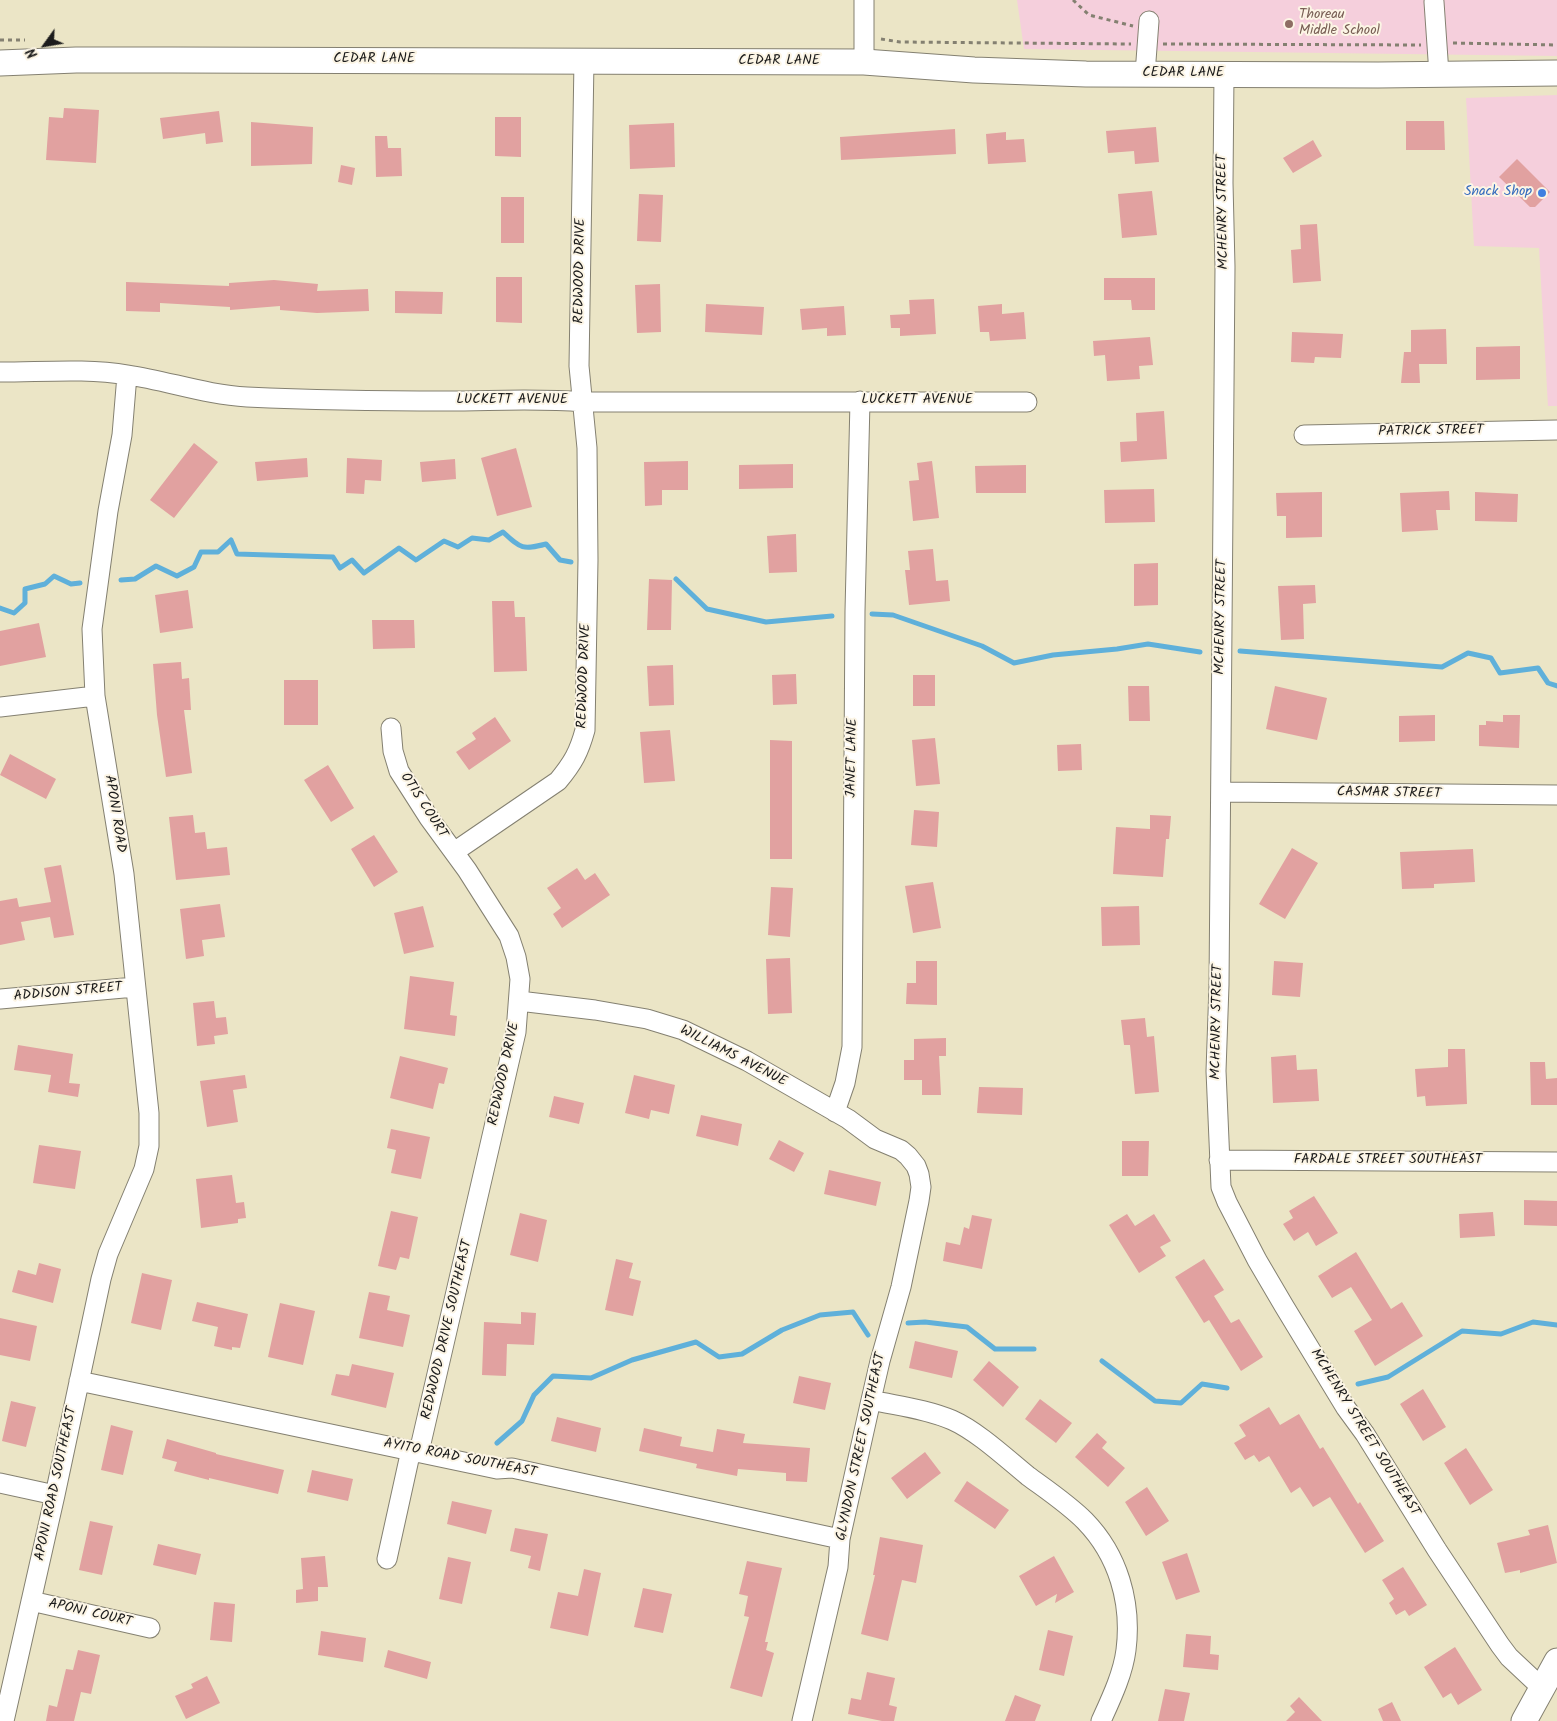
<!DOCTYPE html>
<html>
<head>
<meta charset="utf-8">
<style>
	body { margin:0 }
	#map { position:relative; width:1557px; height:1721px; overflow:hidden; background:#ebe5c6; font-family:Kalam,sans-serif }
	canvas { display:block }
	.north { position:absolute; left:20px; top:20px; width:50px; height:50px; -webkit-text-stroke:4px #fcf5e5; paint-order:stroke; rotate:238deg; font-size:14px; font-weight:700; line-height:20px; text-align:center; color:#1c1c1c }
	.north::after { content:''; display:block; margin:auto; width:18px; height:22px; background:#1c1c1c; clip-path:polygon(50% 0,100% 100%,50% 72%,0 100%) }
</style>
</head>
<body>
<div id="map">
<canvas width="1557" height="1721"></canvas>
<div class="north">N</div>
</div>
<script>
const ctx = document.querySelector('canvas').getContext('2d');
ctx.lineJoin = 'round';
function fill(path, color) {
  ctx.fillStyle = color;
  ctx.fill(path, 'evenodd');
}
function strokePath(path, color, width, dash) {
  ctx.strokeStyle = color;
  ctx.lineWidth = width;
  ctx.lineCap = dash ? 'butt' : 'round';
  ctx.setLineDash(dash || []);
  ctx.stroke(path);
}
function write(font, color, halo, rows, align = 'center') {
  ctx.font = font + ' Kalam,sans-serif';
  ctx.lineWidth = 4;
  ctx.setLineDash([]);
  ctx.textBaseline = 'middle';
  ctx.strokeStyle = halo;
  ctx.fillStyle = color;
  for (const [text, x, y, turn = 0] of rows) {
    ctx.save();
    ctx.translate(x, y);
    ctx.rotate((+turn || 0) * Math.PI / 180);
    ctx.textAlign = isNaN(turn) ? turn : align;
    if (halo) ctx.strokeText(text, 0, 0);
    ctx.fillText(text, 0, 0);
    ctx.restore();
  }
}
fill(new Path2D(`
	M1017 0H1557V56L1024 49Z
	M1557 95V406H1548L1539 248 1474 246 1466 98Z`), '#f5cfdc');
strokePath(new Path2D(`
	M676 579 707 609 766 622 832 616
	M121 580 135 579 156 566 177 576 194 567 201 552H218L231 540 237 554 333 557 340 568 352 560 364 573 399 548 416 560 444 541 458 547 472 538 489 540 503 532C521 549 523 550 546 544L560 560 571 562
	M0 608 14 613 25 603V589L45 584 54 576 71 584 80 583
	M872 614 893 615 982 646 1014 663 1053 655 1117 649 1148 644 1200 652
	M1240 651 1442 667 1468 653 1491 658 1500 673 1538 668 1548 683 1557 686
	M908 1323 925 1322 967 1327 995 1349H1034
	M1102 1361 1155 1401 1181 1403 1202 1384 1227 1388
	M1358 1384 1388 1377 1462 1331 1501 1334 1533 1322 1557 1325
	M497 1443 522 1421 534 1395 553 1376 591 1378 632 1360 696 1342 719 1357 742 1354 782 1330 820 1315 853 1312 868 1335`), '#5fb0da', 5);
fill(new Path2D(`
	M64 108 99 110 96 163 46 160 49 117 63 118Z
	M219 111 223 142 206 144 205 133 163 139 160 118Z
	M495 117H521V157L495 156Z
	M1406 121H1444L1445 150H1406Z
	M251 122 313 127 312 164 251 166Z
	M674 123 675 167 630 169 629 125Z
	M1156 127 1159 162 1135 164 1134 151 1108 153 1106 131Z
	M955 129 956 154 841 160 840 137Z
	M1006 132V140L1024 139 1026 162 988 164 986 134Z
	M375 136H387L388 148H401L402 176 376 177Z
	M1313 140 1322 156 1293 173 1283 158Z
	M1517 159 1550 192 1535 207H1530L1499 177Z
	M341 165 355 168 352 185 338 182Z
	M1152 191 1157 235 1122 238 1118 194Z
	M639 194 663 195 661 242 637 241Z
	M501 197H524V243H501Z
	M1317 224 1321 281 1293 283 1291 250 1301 249 1300 225Z
	M496 277H522V323L496 322Z
	M1104 278H1155V310H1132L1131 300H1104Z
	M274 280 318 284 317 291 368 289 369 311 317 313 280 310V306L230 310V307L160 303V312L126 311V282L229 286V283Z
	M660 284 661 332 637 333 635 285Z
	M395 291 443 292 442 314 395 313Z
	M934 299 936 334 900 336V328H891L890 315 910 314 909 300Z
	M706 304 764 307 762 335 705 332Z
	M1002 304V314L1024 312 1026 339 990 341 989 332H980L978 306Z
	M844 306 846 335 827 336V328L802 330 800 309Z
	M1446 329 1447 364H1419L1420 383H1401L1404 352H1411V330Z
	M1292 332 1343 334 1341 358 1315 357 1314 363 1291 362Z
	M1150 337 1153 365 1139 366 1140 379 1107 381 1105 355 1094 356 1093 341Z
	M1520 346V379L1476 380V347Z
	M1164 411 1167 459 1121 462 1120 442 1137 441 1136 413Z
	M194 443 218 462 174 518 150 500Z
	M516 448 532 507 497 516 481 458Z
	M307 458 308 477 257 481 255 462Z
	M347 458 382 460 381 481 365 480 364 494 346 493Z
	M455 459 456 479 422 482 420 462Z
	M688 461V490H662V505L645 506 644 462Z
	M932 461 939 518 913 521 909 481 919 480 917 463Z
	M793 464V488L739 489V465Z
	M1026 465V493H976L975 466Z
	M1154 489 1155 522 1105 523 1104 490Z
	M1449 491 1450 510H1436L1438 530 1402 532 1400 493Z
	M1322 492V537L1286 538V516H1277L1276 493Z
	M1475 492 1518 494 1517 522 1475 521Z
	M796 534 797 572 769 573 767 536Z
	M933 549 936 581 948 580 950 601 909 605 905 570H910L908 551Z
	M1158 563V605L1134 606V564Z
	M649 579 672 580 671 630H647Z
	M1315 585 1316 603 1303 604 1304 639 1281 640 1278 586Z
	M188 590 193 628 160 633 155 595Z
	M492 601H514L515 617H525L527 671 494 672Z
	M372 620H414L415 648 373 649Z
	M39 623 46 657 0 666V631Z
	M181 662 182 679 189 678 191 710H184L192 773 166 777 157 715 153 664Z
	M673 665 674 705 649 706 647 666Z
	M796 674 797 704 773 705 772 675Z
	M913 675H935V706H913Z
	M284 680H318V725H284Z
	M1128 686H1149L1150 721H1129Z
	M1275 686 1327 698 1317 740 1266 729Z
	M1435 715V741L1399 742V716Z
	M1503 715H1520L1519 748 1479 746V725H1486V721L1503 722Z
	M495 717 511 741 469 770 456 752 476 739 472 733Z
	M670 730 675 781 644 783 640 732Z
	M935 738 940 784 916 786 912 740Z
	M770 740 792 741V859H770Z
	M1081 744 1082 770 1058 771 1057 745Z
	M10 754 56 779 46 799 0 775Z
	M328 765 354 808 331 822 304 780Z
	M914 810 939 812 937 847 911 845Z
	M193 815 195 833 205 832 207 849 227 847 230 875 176 880 169 817Z
	M1150 815 1171 816 1169 839H1166L1163 877 1113 874 1116 827 1150 829Z
	M374 835 398 872 374 887 351 849Z
	M1292 848 1318 863 1285 919 1259 904Z
	M1473 849 1475 882 1434 884V888L1402 889 1400 852Z
	M61 865 74 935 54 938 50 917 21 922 25 940 0 945V901L17 898 19 907 51 902 44 868Z
	M577 868 585 880 595 873 610 895 562 928 553 914 561 908 547 888Z
	M933 882 941 928 913 933 905 886Z
	M771 887 793 888 790 937 768 935Z
	M220 904 225 937 202 940 204 956 186 959 180 909Z
	M423 906 434 947 404 954 394 913Z
	M1139 906 1140 945 1102 946 1101 907Z
	M790 958 792 1013 768 1014 766 959Z
	M916 961H937V1005L906 1004 907 983H916Z
	M1274 961 1303 963 1300 997 1272 995Z
	M410 976 454 982 450 1015 457 1016 455 1036 404 1029Z
	M214 1001 216 1018 226 1017 228 1034 214 1036 215 1044 197 1046 193 1003Z
	M1145 1018 1147 1037 1154 1036 1159 1092 1135 1094 1130 1045H1124L1121 1020Z
	M946 1038V1056H939L941 1095H922V1080H904V1060H914V1039Z
	M18 1045 73 1054 69 1083 80 1084 78 1097 48 1092 51 1075 14 1070Z
	M1448 1049H1465L1467 1104 1426 1106 1425 1096 1417 1097 1415 1069 1448 1067Z
	M1296 1055 1297 1070 1317 1069 1319 1101 1273 1103 1271 1057Z
	M400 1056 448 1068 444 1084 439 1083 433 1109 390 1098Z
	M1530 1062H1545L1546 1079 1557 1078V1105H1531Z
	M245 1075 247 1088 233 1090 238 1122 207 1127 200 1081Z
	M634 1075 675 1085 669 1114 651 1110 649 1119 625 1113Z
	M979 1087 1023 1088 1022 1115 977 1113Z
	M554 1096 584 1103 579 1124 549 1117Z
	M701 1115 742 1124 738 1146 696 1136Z
	M391 1129 430 1137 421 1179 391 1173 396 1150 387 1148Z
	M779 1140 804 1153 794 1172 769 1159Z
	M1122 1141H1149L1148 1176H1122Z
	M39 1145 81 1151 75 1189 33 1183Z
	M829 1170 881 1182 876 1206 824 1194Z
	M232 1175 236 1203 244 1202 246 1218 238 1219V1223L201 1228 196 1179Z
	M1314 1196 1338 1233 1316 1246 1308 1232 1294 1241 1283 1224 1293 1218 1289 1211Z
	M1524 1200 1557 1201V1226L1524 1225Z
	M391 1211 418 1217 409 1259 400 1257 396 1270 378 1266Z
	M1493 1212 1495 1236 1460 1238 1459 1214Z
	M520 1213 547 1220 538 1262 510 1255Z
	M1127 1214 1135 1226 1154 1214 1171 1241 1160 1247 1166 1256 1139 1273 1109 1225Z
	M972 1215 992 1219 982 1269 943 1261 946 1242 960 1245 964 1227 969 1229Z
	M1356 1252 1391 1309 1402 1302 1423 1336 1375 1366 1354 1331 1372 1320 1351 1287 1332 1298 1318 1276Z
	M616 1259 633 1263 629 1278 641 1281 633 1316 605 1310Z
	M1204 1259 1224 1290 1214 1296 1231 1323 1239 1319 1263 1357 1241 1371 1209 1320 1204 1323 1175 1277Z
	M39 1263 61 1269 53 1303 12 1292 18 1270 36 1275Z
	M142 1273 172 1280 161 1330 131 1323Z
	M369 1292 390 1296 387 1310 410 1315 403 1347 359 1338Z
	M197 1302 248 1314 240 1348 232 1347V1350L214 1346 218 1327 192 1321Z
	M280 1303 315 1311 303 1365 268 1357Z
	M521 1312 536 1313 534 1345 507 1344 506 1376 482 1375 484 1322 521 1324Z
	M0 1318 37 1326 30 1361 0 1355Z
	M915 1341 958 1351 952 1378 909 1368Z
	M989 1361 1019 1387 1003 1407 973 1380Z
	M352 1364 394 1373 386 1408 331 1395 336 1374 349 1376Z
	M799 1376 831 1383 825 1410 793 1403Z
	M1423 1389 1446 1427 1423 1441 1400 1404Z
	M1040 1399 1072 1423 1056 1443 1025 1419Z
	M11 1401 36 1407 26 1447 2 1441Z
	M1269 1407 1280 1425 1299 1414 1320 1449 1323 1447 1358 1504 1360 1502 1384 1541 1365 1553 1330 1497 1313 1507 1300 1487 1291 1493 1269 1456 1259 1462 1254 1455 1245 1460 1234 1443 1246 1436 1239 1425Z
	M557 1417 601 1428 596 1452 551 1441Z
	M111 1425 133 1431 123 1475 101 1470Z
	M644 1428 682 1437 680 1446 713 1452 717 1429 745 1434 743 1443 810 1448 807 1482 786 1481V1473L738 1469 737 1476 696 1468 697 1464 639 1451Z
	M1097 1433 1107 1442 1102 1448 1125 1468 1108 1487 1075 1457Z
	M167 1439 216 1453V1454L284 1470 278 1494 209 1478V1480L174 1471 177 1462 162 1458Z
	M1466 1448 1493 1490 1470 1505 1444 1463Z
	M925 1452 941 1473 907 1499 891 1478Z
	M312 1470 353 1479 348 1501 307 1492Z
	M967 1481 1009 1510 995 1529 954 1501Z
	M1147 1487 1169 1521 1146 1536 1125 1502Z
	M452 1501 492 1510 486 1534 447 1524Z
	M90 1521 113 1526 102 1575 79 1570Z
	M1548 1525 1557 1563 1520 1573V1570L1505 1573 1497 1543 1530 1535 1528 1530Z
	M515 1528 548 1534 540 1571 528 1568 531 1556 510 1551Z
	M880 1537 923 1545 916 1583 902 1580 888 1641 861 1634 875 1575H873Z
	M158 1544 201 1554 196 1575 153 1565Z
	M1187 1553 1200 1592 1176 1600 1162 1562Z
	M325 1556 328 1587H318V1601L296 1603V1590L303 1589 301 1558Z
	M1054 1556 1074 1592 1055 1603 1057 1594 1036 1606 1019 1576Z
	M448 1557 471 1562 462 1604 439 1599Z
	M747 1561 782 1568 765 1642H768L766 1650 774 1653 762 1697 730 1688 749 1617 744 1616 748 1596 739 1594Z
	M1403 1567 1427 1605 1409 1616 1405 1610 1396 1615 1389 1603 1394 1599 1382 1580Z
	M584 1569 601 1573 588 1636 550 1628 558 1592 578 1596Z
	M643 1588 672 1594 663 1633 634 1627Z
	M214 1602 235 1604 232 1642 210 1640Z
	M1048 1630 1073 1636 1064 1676 1039 1670Z
	M321 1631 366 1638 363 1662 318 1655Z
	M1186 1634 1211 1636 1210 1654 1219 1655 1218 1670 1183 1667Z
	M1455 1647 1482 1690 1458 1705 1451 1693 1443 1698 1424 1667Z
	M78 1650 100 1655 91 1694 81 1692 74 1721H46L49 1705 57 1707 66 1669 73 1670Z
	M388 1650 431 1662 427 1679 384 1667Z
	M867 1672 895 1678 889 1705 897 1707 894 1721H882L848 1714 851 1698 861 1700Z
	M207 1676 220 1703 186 1719 175 1696 193 1688 191 1684Z
	M1165 1689 1190 1693 1184 1721H1158Z
	M1015 1695 1041 1705 1035 1721H1005Z
	M1299 1697 1322 1721H1286L1295 1712 1290 1706Z
	M1392 1702 1401 1721H1383L1378 1709Z`), '#e1a1a0');
const minor = new Path2D(`
	M864 0V62
	M1434 2 1439 74
	M1145 74 1149 21
	M1224 74 1223 183 1225 267 1219 985 1216 1071 1221 1187 1227 1202 1257 1260 1284 1306 1346 1408 1365 1434 1437 1550 1500 1645 1509 1657 1542 1688
	M0 372C43 372 86 368 128 375 168 381 207 395 247 397 313 400 380 401 447 401 493 401 537 398 583 402H1027
	M1304 435 1557 430
	M0 707 95 696
	M391 728 393 751 399 771 429 818 467 870 509 936 516 957 520 979 516 1032 419 1452
	M1221 792 1557 795
	M454 852 558 781C573 763 579 752 585 730L588 560 587 448 579 366 584 60
	M0 999 135 987
	M519 1001 595 1010 647 1019 683 1030 747 1061 848 1119 875 1139 901 1150 908 1156 916 1166 919 1174 921 1187 919 1201 901 1287 880 1361 871 1400 840 1539 838 1567 802 1721
	M835 1112 845 1083 852 1047 855 611 860 401
	M1219 1160 1557 1162
	M79 1381 497 1469 512 1468 840 1539
	M871 1400C898 1406 926 1409 952 1420 977 1431 1006 1458 1028 1476 1047 1490 1068 1504 1085 1521 1118 1555 1132 1602 1126 1650 1123 1674 1111 1699 1101 1721
	M0 1483 55 1495
	M387 1559 411 1450
	M31 1601 150 1628
	M4 1721 55 1495 101 1279 108 1254 144 1169 149 1146V1113L124 874 95 696 92 629 108 511 122 435 127 375`);
const major = new Path2D(`
	M0 63 76 60H172L864 62 974 70 1086 74 1378 75 1557 73
	M1524 1721 1557 1661`);
strokePath(minor, '#848071', 21);
strokePath(major, '#848071', 27);
strokePath(new Path2D(`
	M1073 0 1089 15 1133 26
	M881 39 900 42 1131 44
	M0 40H25
	M1453 43 1557 45
	M1163 44 1421 45`), '#848071', 3, [4, 4]);
strokePath(minor, '#fff', 19);
strokePath(major, '#fff', 25);
for (const [x, y, r, color] of [
	[1289,24,5,"#8d6e63"],
	[1542,193,5,"#3f7fe0"]
]) {
  const dot = new Path2D();
  dot.arc(x, y, r, 0, 2 * Math.PI);
  ctx.fillStyle = color;
  ctx.fill(dot);
  strokePath(dot, '#fcf5e5', 2);
}
write('14px', '#785e54', '#fcf5e5', [
	["Thoreau",1299,16],
	["Middle School",1299,32]
], 'left');
write('14px', '#1c1c1c', '#fcf5e5', [
	["CEDAR LANE",374,60],
	["CEDAR LANE",779,62],
	["CEDAR LANE",1183,74],
	["MCHENRY STREET",1224,212,-91],
	["REDWOOD DRIVE",581,271,-89],
	["LUCKETT AVENUE",512,401],
	["LUCKETT AVENUE",917,401],
	["PATRICK STREET",1431,432,-1],
	["MCHENRY STREET",1222,617,-89],
	["REDWOOD DRIVE",585,676,-88],
	["JANET LANE",853,758,-89],
	["CASMAR STREET",1389,794,1],
	["OTIS COURT",423,806,57],
	["APONI ROAD",114,814,81],
	["ADDISON STREET",68,993,-5],
	["MCHENRY STREET",1218,1022,-89],
	["WILLIAMS AVENUE",733,1057,27],
	["REDWOOD DRIVE",505,1074,-78],
	["FARDALE STREET SOUTHEAST",1388,1161],
	["REDWOOD DRIVE SOUTHEAST",448,1330,-77],
	["MCHENRY STREET SOUTHEAST",1364,1433,58],
	["GLYNDON STREET SOUTHEAST",862,1447,-78],
	["AYITO ROAD SOUTHEAST",460,1459,11],
	["APONI ROAD SOUTHEAST",57,1484,-78],
	["APONI COURT",90,1614,13]
]);
write('14px', '#366cbe', '#fcf5e5', [
	["Snack Shop",1532,193]
], 'right');
</script>
</body>
</html>
